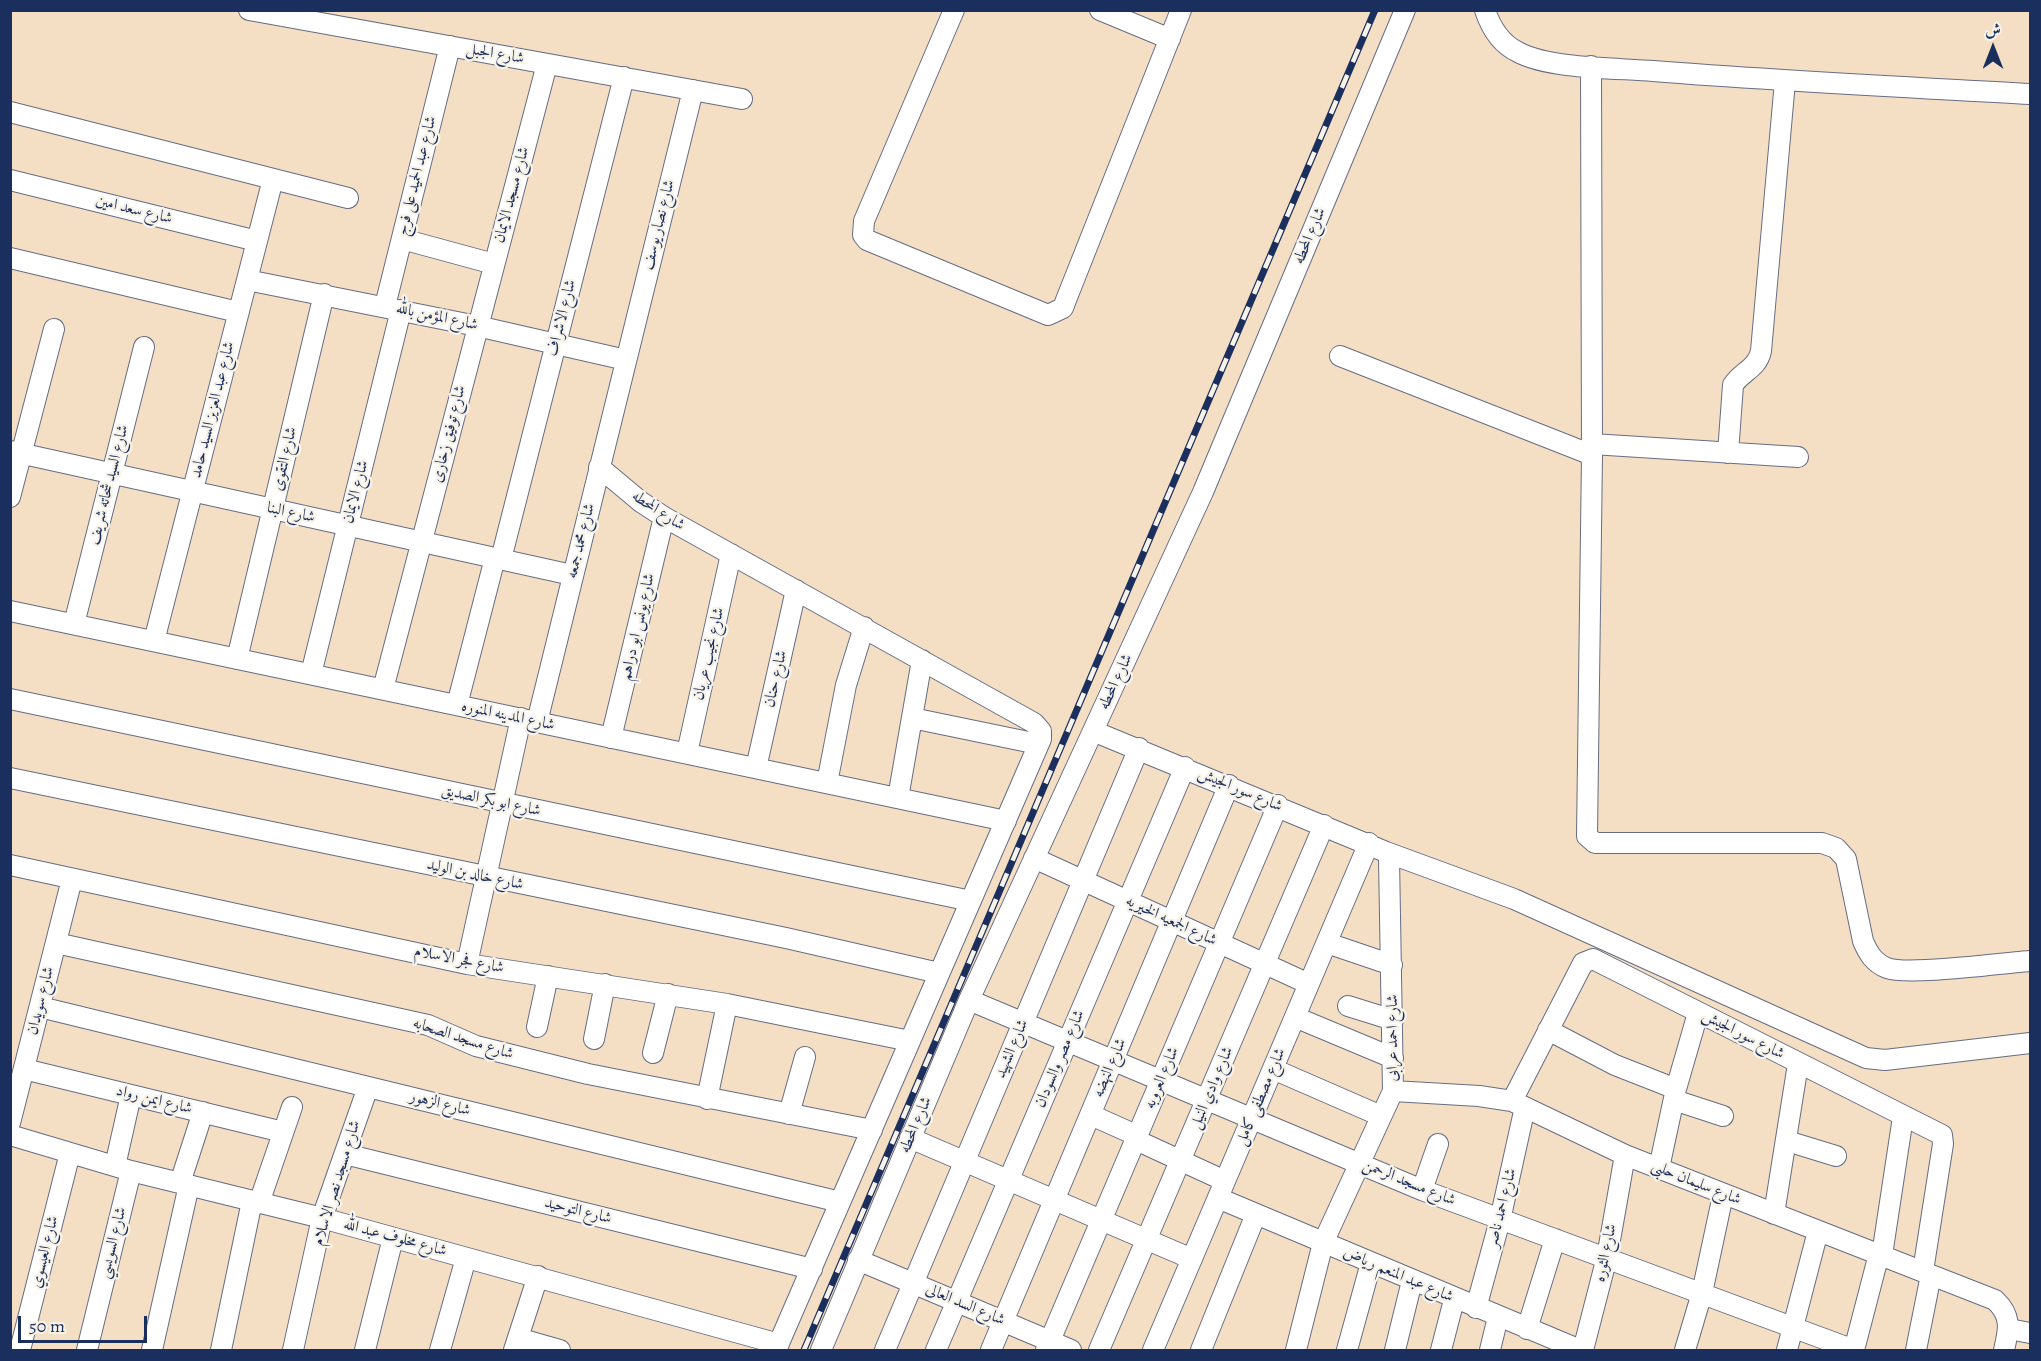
<!DOCTYPE html>
<html>
<head>
<meta charset="utf-8">
<style>
	body { margin:0 }
	#map { position:relative; width:2041px; height:1361px; overflow:hidden; background:#f4dfc4; font-family:Alegreya,Amiri,serif }
	canvas { display:block }
	.frame { position:absolute; inset:0; border:12px solid #1b2f5e; pointer-events:none }
	.north { position:absolute; left:1963px; top:18px; width:60px; height:60px; -webkit-text-stroke:4px #f7f3e8; paint-order:stroke; rotate:0deg; font-size:16px; font-weight:700; line-height:24px; text-align:center; color:#1b2f5e }
	.north::after { content:''; display:block; margin:auto; width:21px; height:27px; background:#1b2f5e; clip-path:polygon(50% 0,100% 100%,50% 72%,0 100%) }
	.scale { position:absolute; left:18px; top:1316px; width:129px; height:27px; box-sizing:border-box; border:3px solid #1b2f5e; border-top:0; padding-left:8px; font-size:18px; line-height:21px; white-space:nowrap; color:#1b2f5e; -webkit-text-stroke:4px #f7f3e8; paint-order:stroke }
</style>
</head>
<body>
<div id="map">
<canvas width="2041" height="1361"></canvas>
<div class="frame"></div>
<div class="north">ش</div>
<div class="scale">50 m</div>
</div>
<script>
const ctx = document.querySelector('canvas').getContext('2d');
ctx.lineJoin = 'round';
function strokePath(path, color, width, dash) {
  ctx.strokeStyle = color;
  ctx.lineWidth = width;
  ctx.lineCap = dash ? 'butt' : 'round';
  ctx.setLineDash(dash || []);
  ctx.stroke(path);
}
function write(font, color, halo, rows, align = 'center') {
  ctx.font = font + ' Alegreya,Amiri,serif';
  ctx.lineWidth = 4.5;
  ctx.setLineDash([]);
  ctx.textBaseline = 'middle';
  ctx.strokeStyle = halo;
  ctx.fillStyle = color;
  for (const [text, x, y, turn = 0] of rows) {
    ctx.save();
    ctx.translate(x, y);
    ctx.rotate((+turn || 0) * Math.PI / 180);
    ctx.textAlign = isNaN(turn) ? turn : align;
    if (halo) ctx.strokeText(text, 0, 0);
    ctx.fillText(text, 0, 0);
    ctx.restore();
  }
}
const minor = new Path2D(`
	M249 10 742 99
	M954 10 864 221 863 235 867 240 1048 315 1063 308 1066 300 1181 10
	M1100 10 1170 39
	M1485 10C1491 28 1501 44 1518 52 1549 69 1617 68 1653 71 1779 81 1904 87 2030 94
	M1591 66 1592 455 1587 836 1595 843H1822L1836 848 1846 859 1863 941C1868 953 1874 963 1887 968 1908 976 2002 963 2030 961
	M10 112 348 198
	M10 180 257 241
	M402 239 494 264
	M10 258 238 312
	M247 280 477 326 626 360
	M385 306 450 46
	M1340 356 1592 455
	M1592 444 1798 457
	M10 451 572 575
	M1728 453 1733 385C1742 371 1757 369 1761 351L1785 81
	M599 467 641 502 664 517 1034 723 1041 731V739L776 1350
	M10 497 54 329
	M501 559 624 77
	M10 611 1006 821
	M74 624 144 347
	M154 641 273 179
	M237 659 324 294
	M311 674 401 310
	M383 689 547 64
	M10 699 971 901
	M457 705 495 558
	M912 718 1038 744
	M537 722 693 90
	M1093 731 1386 852 1514 899 1866 1058 1885 1060 2030 1043
	M611 738 664 517
	M687 753 731 554
	M756 768 796 590
	M10 778 786 938 939 973
	M827 783 846 685 864 627
	M898 798 922 660
	M1034 858 1309 984
	M10 865 467 964 727 1004 910 1041
	M56 943 428 1025 476 1046 588 1074 872 1130
	M1327 943 1392 965
	M467 964 521 718
	M969 1000 1422 1190 1854 1350 1879 1254
	M1348 1006 1393 1020
	M40 1007 840 1202
	M1295 1017 1393 1058
	M537 1027 548 976
	M1548 1030 1615 1065 1676 1089
	M594 1039 605 984
	M653 1053 668 994
	M24 1069 283 1132
	M1273 1069 1381 1116
	M1393 1091 1479 1096 1512 1101 1625 1155 1995 1300C2012 1316 2009 1329 2004 1350
	M707 1099 727 1004
	M1674 1100 1723 1116
	M1512 1101 1583 963 1593 959 1942 1135 1943 1144 1923 1271
	M789 1114 805 1057
	M1091 1115 1138 1136
	M10 1123 72 879
	M10 1135 131 1171 322 1218 779 1344
	M910 1138 1192 1259
	M1136 1140 1225 1181
	M1787 1141 1836 1156
	M345 1154 812 1269
	M115 1166 131 1095
	M1659 1168 1676 1089 1698 1013
	M180 1183 203 1112
	M1422 1190 1438 1144
	M1218 1198 1580 1350
	M259 1203 292 1107
	M1774 1214 1798 1064
	M1882 1255 1903 1117
	M858 1260 1071 1350
	M1476 1308 1500 1220 1525 1107
	M1527 1329 1555 1239
	M2009 1329 2030 1333
	M518 1338 560 1350
	M20 1350 70 1153
	M87 1350 131 1171
	M152 1350 189 1185
	M221 1350 252 1201
	M293 1350 322 1218 368 1087
	M365 1350 393 1238
	M440 1350 466 1258
	M514 1350 538 1276
	M821 1350 969 1000 1203 492 1405 10
	M885 1350 1139 748
	M936 1350 1185 767
	M991 1350 1229 785
	M1046 1350 1278 805
	M1099 1350 1324 825
	M1153 1350 1369 843
	M1201 1350 1256 1214
	M1296 1350 1323 1243 1393 1091 1389 858 1386 852
	M1347 1350 1371 1263
	M1395 1350 1412 1281
	M1441 1350 1454 1300
	M1490 1350 1498 1317
	M1583 1350 1607 1257 1625 1155
	M1685 1350 1702 1293 1723 1195
	M1787 1350 1818 1231
	M1916 1350 1931 1275`);
strokePath(minor, '#676d82', 22);
strokePath(minor, '#fff', 20);
const rail = new Path2D(`
	M804 1350 1375 10`);
strokePath(rail, '#1b2f5e', 7);
strokePath(rail, '#f7f3e8', 4.5, [14]);
write('16px', '#1b2f5e', '#f7f3e8', [
	["شارع الجبل",495,54,10],
	["شارع عبد الحميد على فرج",417,176,-76],
	["شارع مسجد الايمان",512,195,-75],
	["شارع سعد امين",134,210,14],
	["شارع نصار يوسف",659,225,-76],
	["شارع المحطه",1310,236,-67],
	["شارع المؤمن بالله",437,317,12],
	["شارع الاشراف",562,318,-76],
	["شارع عبد العزيز السيد حامد",213,410,-76],
	["شارع توفيق زخارى",449,434,-76],
	["شارع التقوى",285,459,-77],
	["شارع السيد شحاته شريف",109,485,-76],
	["شارع الايمان",356,492,-76],
	["شارع المحطه",658,511,33],
	["شارع البنا",291,513,12],
	["شارع محمد جمعه",581,541,-76],
	["شارع يونس ابو دراهم",638,627,-77],
	["شارع نجيب عريان",709,654,-77],
	["شارع حنان",776,679,-77],
	["شارع المحطه",1116,682,-65],
	["شارع المدينه المنوره",508,716,12],
	["شارع سور الجيش",1240,790,23],
	["شارع ابو بكر الصديق",491,801,12],
	["شارع خالد بن الوليد",475,875,12],
	["شارع الجمعيه الخيريه",1171,921,25],
	["شارع فجر الاسلام",459,960,11],
	["شارع سويدان",41,1001,-76],
	["شارع سور الجيش",1743,1035,27],
	["شارع احمد عرابى",1393,1038,-90],
	["شارع مسجد الصحابه",463,1039,18],
	["شارع الشهيد",1012,1049,-67],
	["شارع مصر والسودان",1060,1059,-67],
	["شارع النهضه",1110,1068,-67],
	["شارع العروبه",1162,1078,-67],
	["شارع وادي النيل",1212,1088,-67],
	["شارع مصطفى كامل",1261,1097,-67],
	["شارع ايمن رواد",154,1100,14],
	["شارع الزهور",440,1104,14],
	["شارع المحطه",916,1125,-67],
	["شارع مسجد نصر الاسلام",337,1183,-73],
	["شارع مسجد الرحمن",1409,1183,22],
	["شارع سليمان حلبى",1696,1183,22],
	["شارع احمد ناصر",1502,1208,-76],
	["شارع التوحيد",578,1211,14],
	["شارع مخلوف عبد الله",395,1238,15],
	["شارع السويسي",113,1243,-76],
	["شارع العيسوي",45,1252,-76],
	["شارع الثوره",1606,1253,-78],
	["شارع عبد المنعم رياض",1398,1275,23],
	["شارع السد العالى",965,1305,23]
]);
</script>
</body>
</html>
